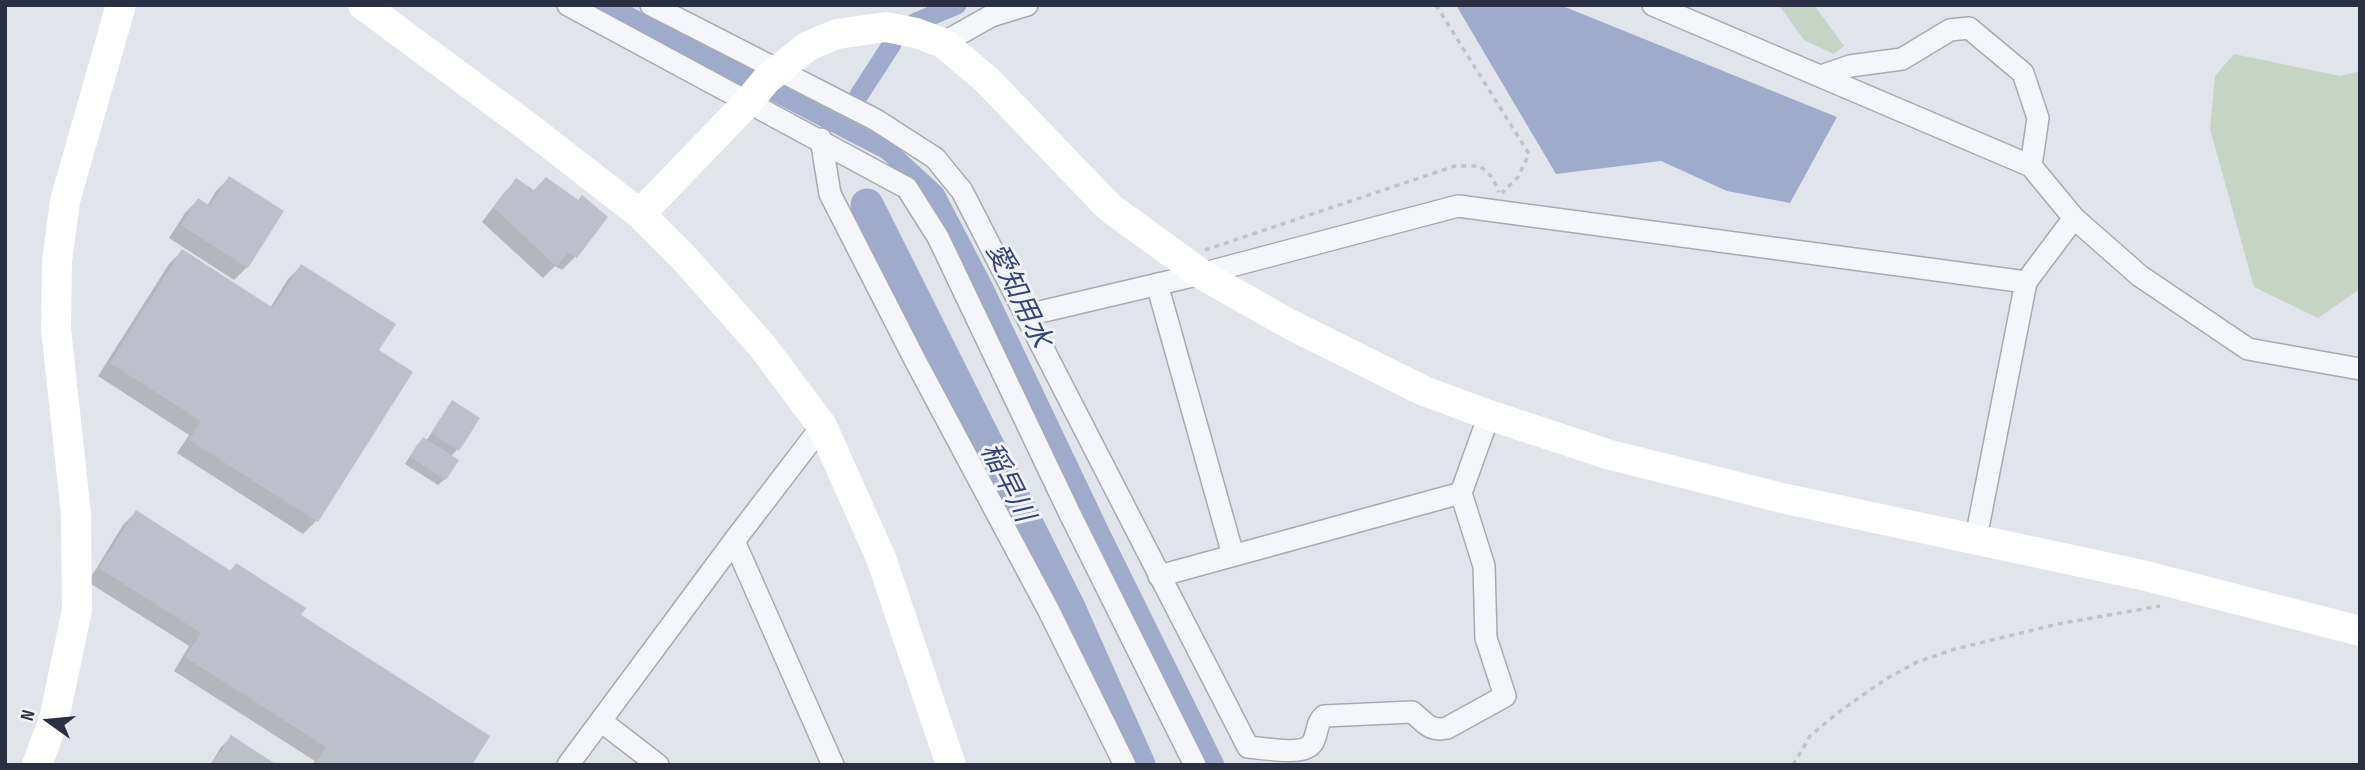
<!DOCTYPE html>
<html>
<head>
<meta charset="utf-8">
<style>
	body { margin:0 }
	#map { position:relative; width:2365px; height:770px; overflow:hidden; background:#e2e4eb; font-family:"Sofia Sans Condensed",sans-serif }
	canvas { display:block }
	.frame { position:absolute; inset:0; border:7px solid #2b2f42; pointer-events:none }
	.north { position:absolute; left:14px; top:686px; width:70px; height:70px; -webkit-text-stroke:5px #f2f3f8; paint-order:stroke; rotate:285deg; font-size:19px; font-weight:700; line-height:28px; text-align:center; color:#2b2f42 }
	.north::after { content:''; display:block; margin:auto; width:24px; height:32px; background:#2b2f42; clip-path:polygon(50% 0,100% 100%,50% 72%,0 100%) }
</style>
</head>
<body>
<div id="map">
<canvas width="2365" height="770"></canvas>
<div class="frame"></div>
<div class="north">N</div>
</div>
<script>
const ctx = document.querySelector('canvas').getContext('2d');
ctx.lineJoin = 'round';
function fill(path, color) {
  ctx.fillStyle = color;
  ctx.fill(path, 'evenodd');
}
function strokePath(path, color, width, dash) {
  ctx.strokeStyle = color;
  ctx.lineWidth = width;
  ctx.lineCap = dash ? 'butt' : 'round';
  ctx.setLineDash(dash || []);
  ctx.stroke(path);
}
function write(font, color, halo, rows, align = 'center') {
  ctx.font = font + ' "Sofia Sans Condensed","Noto Sans JP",sans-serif';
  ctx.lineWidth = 6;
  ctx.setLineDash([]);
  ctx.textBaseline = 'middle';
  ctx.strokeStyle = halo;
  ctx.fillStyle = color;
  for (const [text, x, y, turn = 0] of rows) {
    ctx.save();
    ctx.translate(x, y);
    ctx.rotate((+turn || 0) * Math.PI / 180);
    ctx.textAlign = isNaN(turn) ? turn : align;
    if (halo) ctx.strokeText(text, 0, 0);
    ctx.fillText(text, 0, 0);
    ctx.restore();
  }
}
fill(new Path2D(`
	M1779 5H1814L1844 46 1834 54 1804 40Z
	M2234 54 2340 76 2360 71V289L2318 318 2254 287 2210 129 2215 76Z`), '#c5d4c4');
fill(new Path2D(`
	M1456 5H1560L1837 117 1790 203 1727 191 1661 161 1556 174Z`), '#9eabca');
fill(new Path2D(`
	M229 178 247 267 234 280 169 238 185 213 198 200 207 206 216 191Z
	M517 180 534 191 605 217 575 257 562 270 555 266 543 278 482 222 504 193Z
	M182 251 270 308 288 279 301 266 316 521 303 534 177 453 189 435 98 376 169 264Z
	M452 403 457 450 450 457 445 479 438 485 405 464 417 445 423 439 426 441Z
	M136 512 229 572 236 565 298 616 470 765H312L315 761 174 671 189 646 88 582 123 525Z
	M231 738 274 765H210L221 747Z`), '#0003');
strokePath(new Path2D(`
	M607 5 887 150 935 194 984 288 1100 532 1215 765
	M914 23 957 5
	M859 95 892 44`), '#9eabca', 19);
strokePath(new Path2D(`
	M867 205 1069 608 1139 765`), '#9eabca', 33);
fill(new Path2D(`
	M229 176 284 211 248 268 181 225 198 198 210 206Z
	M546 177 578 200 582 195 608 217 577 258 567 252 557 267 494 208 516 178 534 190Z
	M182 249 273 308 301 264 396 324 379 350 413 372 318 522 189 440 201 421 110 363Z
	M452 400 480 418 459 451 431 433Z
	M423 437 459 460 446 480 410 457Z
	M136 510 231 571 236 563 306 608 301 615 490 736 472 765H315L326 747 185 657 201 633 99 568Z
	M231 735 277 765H216L213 763Z`), '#bdbfca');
const street = new Path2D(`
	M568 5 907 188 938 237 1070 514 1195 765
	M651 5 876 120 935 158 962 191 1248 747C1263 748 1305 757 1313 742 1318 733 1316 723 1324 716L1412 712C1425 722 1429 732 1447 728L1505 696 1486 638 1484 566 1461 493 1489 415
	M1653 5 2031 166 2074 218 2140 276 2248 349 2360 369
	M943 43 991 16 1027 5
	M1821 76 1850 66 1902 59 1950 30 1969 28 2023 73 2038 118 2031 166
	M821 139 830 194 915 360 1048 609 1125 765
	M1157 284 1233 555
	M1027 315 1201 274 1458 206 2026 282
	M1976 538 2026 282 2074 218
	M734 541 833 765
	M1159 576 1461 493
	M601 721 658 765
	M568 765 734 541 822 426`);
strokePath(street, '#a7aab5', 24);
strokePath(new Path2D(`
	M1436 5 1529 154 1518 177 1502 193
	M1205 250 1455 166H1480L1492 177 1499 192
	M1793 765 1810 736 1840 711 1886 679 1917 662 1955 649 2058 624 2160 606`), '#c0c2c9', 3.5, [5, 5]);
strokePath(street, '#f5f6f9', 21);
strokePath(new Path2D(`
	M363 5 528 127 640 214 685 259 763 347 822 426 881 558 951 765
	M640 214 748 102 767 79 808 46 837 34 886 27 916 33 943 43 987 80 1109 207 1201 274 1291 325 1424 391 1489 415 1607 454 1782 498 2142 575 2360 631
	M37 765 54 719 77 610 76 514 56 329 57 261 65 201 121 5`), '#fff', 30);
write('italic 28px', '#354676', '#f2f3f8', [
	["愛知用水",1017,296,64],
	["稲早川",1006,483,63]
]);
</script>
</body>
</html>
